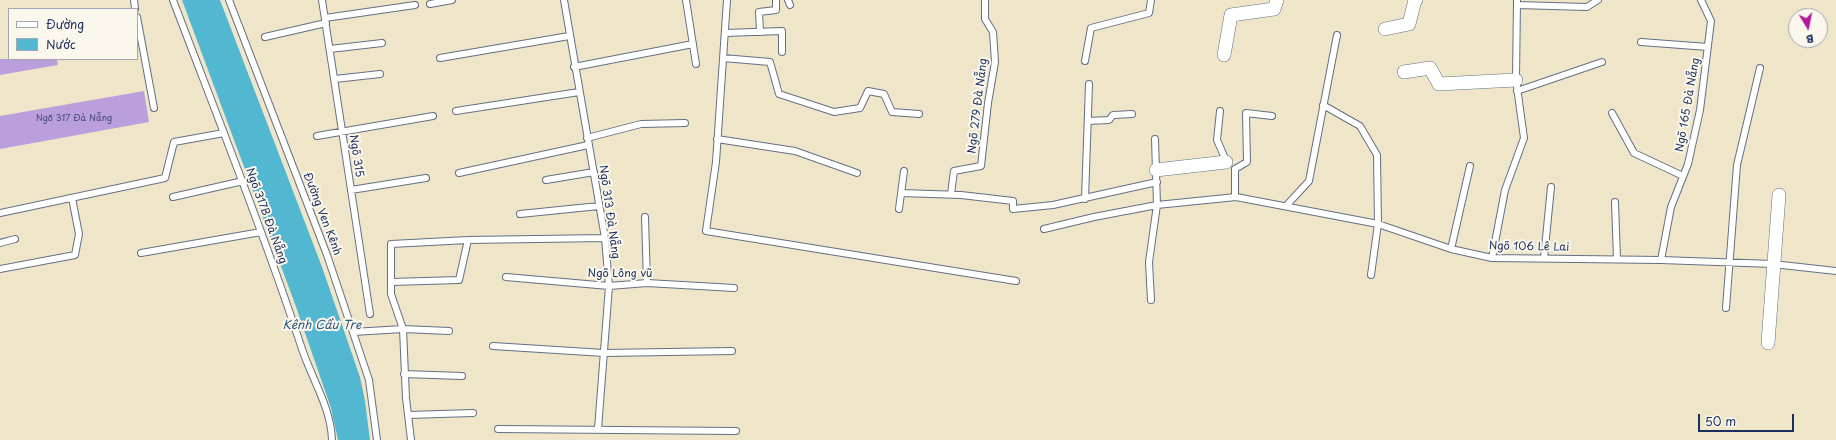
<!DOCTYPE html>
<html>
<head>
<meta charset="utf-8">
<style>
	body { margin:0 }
	#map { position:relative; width:1836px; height:440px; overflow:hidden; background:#efe6c9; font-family:"Playpen Sans",sans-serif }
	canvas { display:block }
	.legend { position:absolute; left:8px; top:8px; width:130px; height:52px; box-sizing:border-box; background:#fbf7ec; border:1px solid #a1a7b3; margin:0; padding:5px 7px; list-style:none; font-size:12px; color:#1b2f5e }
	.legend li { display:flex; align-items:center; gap:8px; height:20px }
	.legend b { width:20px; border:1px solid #a1a7b3 }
	.north { position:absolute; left:1788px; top:8px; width:40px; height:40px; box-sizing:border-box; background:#fbf7ec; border:1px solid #a1a7b3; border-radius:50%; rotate:170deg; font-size:11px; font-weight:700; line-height:16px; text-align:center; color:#1b2f5e }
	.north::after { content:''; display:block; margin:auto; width:14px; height:18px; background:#b5179e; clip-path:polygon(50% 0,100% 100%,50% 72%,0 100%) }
	.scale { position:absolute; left:1698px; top:414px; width:96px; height:18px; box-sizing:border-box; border:2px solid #1b2f5e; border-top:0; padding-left:5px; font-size:12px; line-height:14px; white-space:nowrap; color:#1b2f5e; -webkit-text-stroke:3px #fbf7ec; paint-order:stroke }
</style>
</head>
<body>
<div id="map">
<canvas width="1836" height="440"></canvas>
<ul class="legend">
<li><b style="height:5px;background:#fff"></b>Đường</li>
<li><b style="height:11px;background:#52b7d1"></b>Nước</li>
</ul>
<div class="north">B</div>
<div class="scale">50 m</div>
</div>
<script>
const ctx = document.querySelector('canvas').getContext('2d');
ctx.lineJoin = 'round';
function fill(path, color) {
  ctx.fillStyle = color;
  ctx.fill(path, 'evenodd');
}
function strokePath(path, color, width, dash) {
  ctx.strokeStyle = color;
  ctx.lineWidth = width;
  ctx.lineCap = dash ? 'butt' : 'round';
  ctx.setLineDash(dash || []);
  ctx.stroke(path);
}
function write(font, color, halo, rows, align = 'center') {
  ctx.font = font + ' "Playpen Sans",sans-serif';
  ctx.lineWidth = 4;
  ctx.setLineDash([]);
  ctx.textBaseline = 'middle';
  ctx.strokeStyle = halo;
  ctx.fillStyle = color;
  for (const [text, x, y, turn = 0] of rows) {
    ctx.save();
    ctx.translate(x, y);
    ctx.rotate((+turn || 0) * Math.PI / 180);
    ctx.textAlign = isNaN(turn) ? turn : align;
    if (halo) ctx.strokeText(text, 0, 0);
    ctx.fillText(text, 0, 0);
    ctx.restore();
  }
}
fill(new Path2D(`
	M182 0H220L322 267 360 377 365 401 370 440H338L331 408 295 304Z`), '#52b7d1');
fill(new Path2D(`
	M0 59H57L58 65 0 75Z
	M144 91 149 122 0 149V116Z`), '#ba9fdc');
const service = new Path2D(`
	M134 0 135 9
	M173 0C217 116 263 231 302 349 312 379 331 408 332 440
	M229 0 327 255 369 380 377 440
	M322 0 370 314
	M564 0 605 238 609 286 598 429
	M686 0 696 64
	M727 0 716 162 706 231 1016 281
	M788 0 790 5
	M430 4 452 0
	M1517 5 1587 7 1598 0
	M137 17 154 108
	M325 18 415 5
	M760 32 759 12 776 10V0
	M725 33 782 31V52
	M265 37 326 23
	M1641 42 1708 47
	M330 49 382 43
	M440 58 569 36
	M723 58 770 62 779 94 834 112 860 108 868 91 884 94 892 112 919 114
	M1085 61 1091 28 1149 13 1151 0
	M574 67 693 44
	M335 79 380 74
	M1517 91 1602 62
	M1323 105 1360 126 1377 155 1378 224 1371 275
	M456 111 579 92
	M1220 111 1217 140 1227 163
	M1612 113 1634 153 1683 176
	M1088 121 1109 120 1113 115 1132 114
	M317 136 433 116
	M587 138 641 124 685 123
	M717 139 795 151 857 173
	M1235 169 1247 162 1246 113 1272 116
	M1235 169V197
	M459 173 588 145
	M546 180 594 172
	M351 190 426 178
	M902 193 961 195 1013 201V209L1053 205 1157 182
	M951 194 954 171 981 166 988 103 995 62 993 32 985 19V0
	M173 197 243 181
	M1085 199 1089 84
	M1615 202 1617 259
	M1286 206 1309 181 1337 35
	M899 209 904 171
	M0 213 165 178 174 142 224 133
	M520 214 599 206
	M645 217 647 283
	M1044 229 1094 217 1157 205 1236 197 1378 224 1451 249 1492 258 1661 260 1773 264 1836 271
	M0 243 15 239
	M1451 249 1470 166
	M141 253 261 232
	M1492 258 1505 190 1524 138 1516 80 1517 0
	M1544 258 1551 187
	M1661 260 1671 207 1688 164 1700 110 1711 21 1701 0
	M0 269 75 255 79 234 72 198
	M506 277 609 286 647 283 734 288
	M391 282 459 280 468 240
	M1151 300 1149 262 1157 205 1155 139
	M1726 308 1737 165 1760 68
	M353 332 403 329 449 331
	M493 346 604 353 732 351
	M404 374 462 376
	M408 415 473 413
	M498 429 736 431
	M411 440 406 398 403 329 391 294V244L468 240 605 238`);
const minor = new Path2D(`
	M1385 29 1409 24 1415 0H1416
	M1224 55 1231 15 1274 9 1277 0
	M1404 72 1430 68 1439 84 1516 80
	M1156 170 1226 162
	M1768 343 1779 195`);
strokePath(service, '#656f83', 8);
strokePath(minor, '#656f83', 14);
strokePath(service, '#fff', 6);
strokePath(minor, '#fff', 13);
write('9px', '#434b7e', null, [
	["Ngõ 317 Đà Nẵng",74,119]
]);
write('11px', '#1b2f5e', '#fbf7ec', [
	["Ngõ 165 Đà Nẵng",1688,105,-80],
	["Ngõ 279 Đà Nẵng",978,106,-83],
	["Ngõ 315",356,156,81],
	["Ngõ 313 Đà Nẵng",609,212,82],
	["Đường Ven Kênh",322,214,69],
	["Ngõ 317B Đà Nẵng",266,216,70],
	["Ngõ 106 Lê Lai",1529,247,1],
	["Ngõ Lông vũ",620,274]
]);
write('italic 12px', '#2c5880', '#fbf7ec', [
	["Kênh Cầu Tre",322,326]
]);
</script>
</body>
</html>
